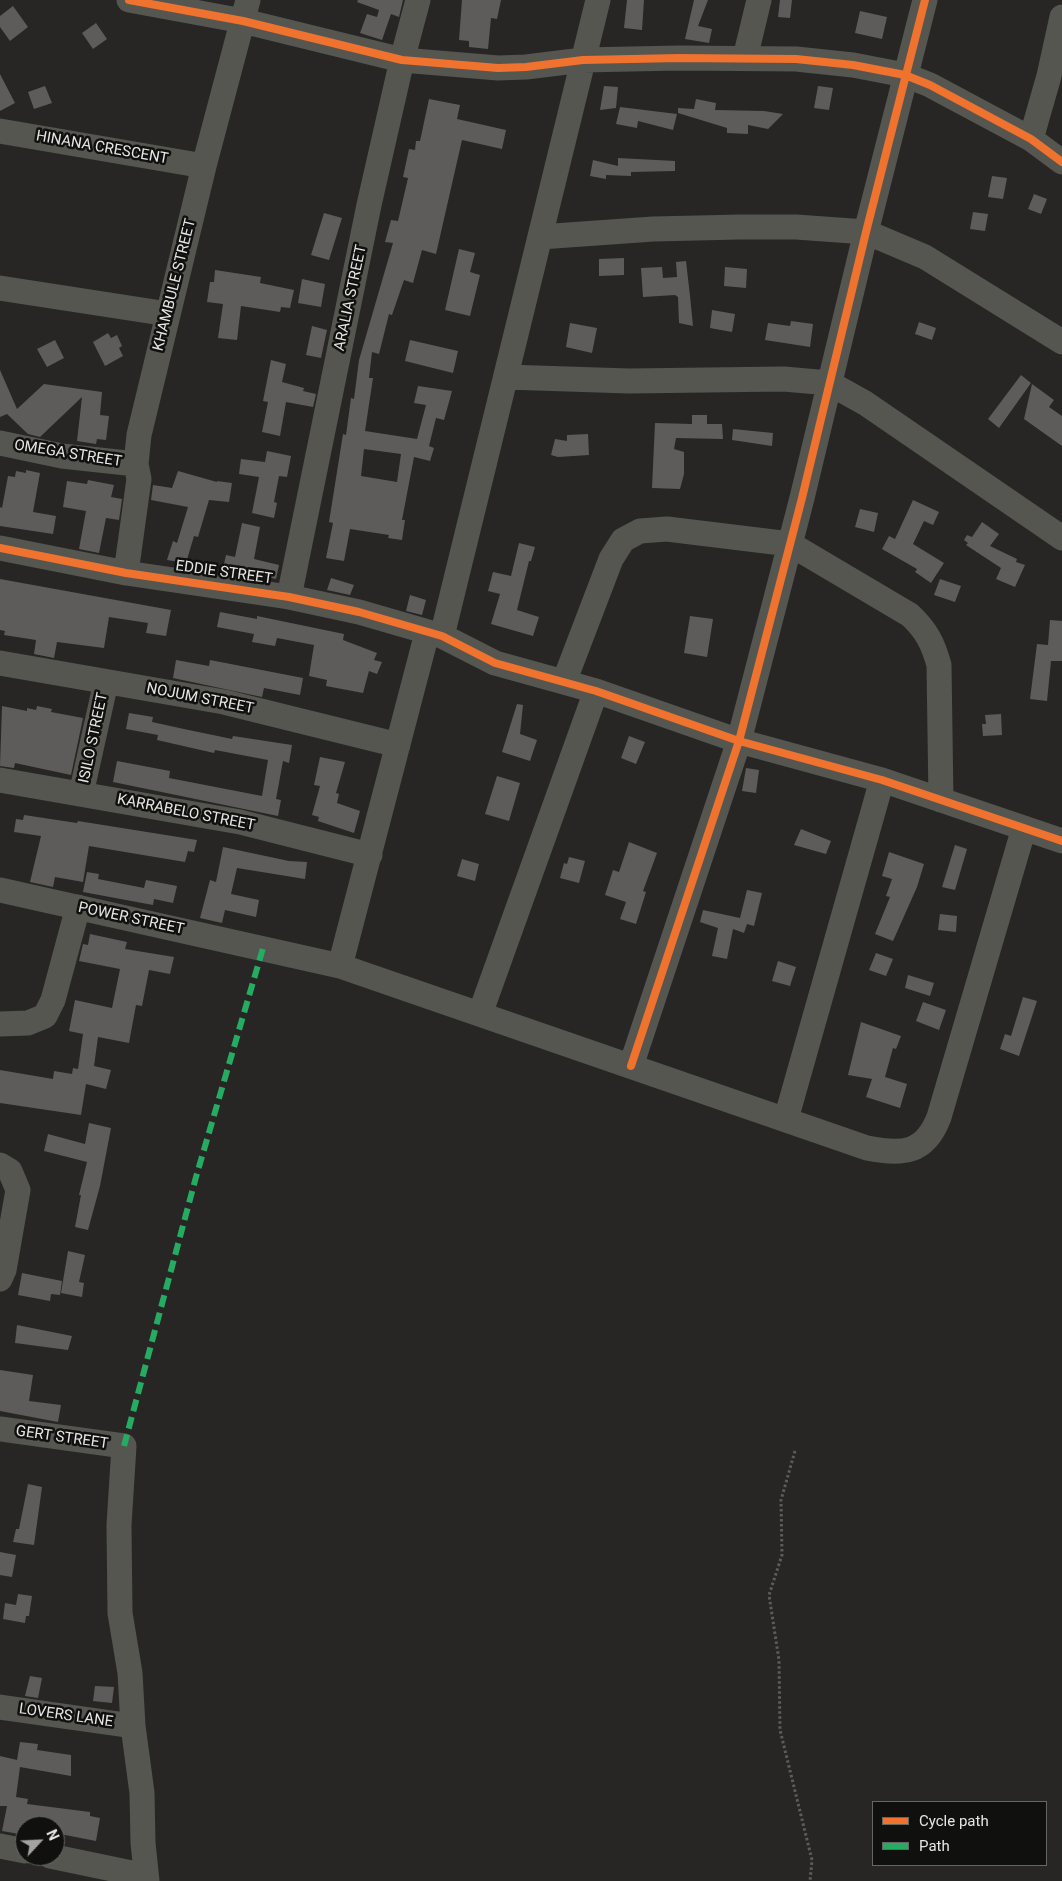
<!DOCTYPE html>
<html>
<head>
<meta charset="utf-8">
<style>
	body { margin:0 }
	#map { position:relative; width:1062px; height:1881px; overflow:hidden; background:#272625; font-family:Roboto,sans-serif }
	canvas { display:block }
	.legend { position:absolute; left:872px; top:1801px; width:175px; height:65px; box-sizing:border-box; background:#10100f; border:1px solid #666664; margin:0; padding:6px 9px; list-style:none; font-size:15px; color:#e7e6e4 }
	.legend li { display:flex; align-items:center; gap:10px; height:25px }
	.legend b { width:25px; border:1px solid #666664 }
	.north { position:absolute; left:15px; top:1816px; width:50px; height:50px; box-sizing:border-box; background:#10100f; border:1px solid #666664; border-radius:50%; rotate:65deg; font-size:14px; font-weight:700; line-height:20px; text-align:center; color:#e7e6e4 }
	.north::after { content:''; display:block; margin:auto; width:18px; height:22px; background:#a4a3a1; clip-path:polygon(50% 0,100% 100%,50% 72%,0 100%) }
</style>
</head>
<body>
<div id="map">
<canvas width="1062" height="1881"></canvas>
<ul class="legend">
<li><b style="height:6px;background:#ef722f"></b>Cycle path</li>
<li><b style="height:6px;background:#26ab63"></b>Path</li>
</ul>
<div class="north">N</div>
</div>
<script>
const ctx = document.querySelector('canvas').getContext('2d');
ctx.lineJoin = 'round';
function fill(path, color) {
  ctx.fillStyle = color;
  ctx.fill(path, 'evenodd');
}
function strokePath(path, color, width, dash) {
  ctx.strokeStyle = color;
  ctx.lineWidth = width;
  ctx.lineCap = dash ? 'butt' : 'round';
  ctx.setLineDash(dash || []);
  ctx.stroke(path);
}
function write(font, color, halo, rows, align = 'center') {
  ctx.font = font + ' Roboto,sans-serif';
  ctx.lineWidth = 5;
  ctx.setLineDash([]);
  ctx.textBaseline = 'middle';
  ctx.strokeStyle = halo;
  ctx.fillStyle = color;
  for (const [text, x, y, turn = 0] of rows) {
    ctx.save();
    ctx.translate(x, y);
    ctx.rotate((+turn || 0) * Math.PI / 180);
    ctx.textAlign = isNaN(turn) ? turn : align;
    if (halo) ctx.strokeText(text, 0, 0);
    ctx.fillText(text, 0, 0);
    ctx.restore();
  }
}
fill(new Path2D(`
	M358 0H403L399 17 391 14 382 40 360 33 367 14 377 17 379 10 357 2Z
	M462 0H501L497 19 491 18 488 49 469 47V41L459 40Z
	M627 0H644L642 30 624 28Z
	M694 0H708L698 26 712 29 709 43 685 39Z
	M780 0H792L790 18 778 17Z
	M13 6 28 27 10 41 0 27V16Z
	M860 11 887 17 882 39 855 33Z
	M96 23 107 39 93 49 82 33Z
	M0 74 15 103 0 111Z
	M45 86 52 103 34 109 28 92Z
	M604 86 618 87 616 108 600 110Z
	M818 86 833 88 829 110 814 108Z
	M429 99 460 105 457 119 506 130 502 149 462 140 436 254 422 250 413 283 404 280 392 315 389 314 379 354 372 352 369 378H373L365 431 417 439 426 405 414 403 418 386 452 391 444 420 436 418 429 446 434 448 430 461 414 457 402 520H405L402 540 388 538 389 535 350 529 344 561 326 558 333 523 329 522 343 434 346 435 351 398 354 399 359 360 393 243 385 242 391 220 398 221 408 178 403 177 409 149 415 150 416 141H420ZM364 449 401 454 397 482 361 476Z
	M696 99 716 103 715 110 764 111 783 114 768 129 748 125V134L727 133V128L678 113V108L694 109Z
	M620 107 677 114 673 130 638 121 637 128 616 124Z
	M618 158 675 161V171L631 172V176L606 175V179L590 176 593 160 618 166Z
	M992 176 1007 178 1003 199 988 197Z
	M1034 194 1047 199 1041 214 1028 209Z
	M973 212 988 214 985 231 970 229Z
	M324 213 342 218 329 260 311 255Z
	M459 249 475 253 470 272 480 275 470 316 445 310Z
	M624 258V275L599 276V259Z
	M686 261 690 296 693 326 679 323 678 297 675 295 643 297 641 268 662 267 663 278 677 277 676 262Z
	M725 267 747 269 746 288 724 286Z
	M215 270 261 277 260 283 294 290 290 308 281 307 280 312 241 306 237 340 218 338 223 304 207 302 210 282H214Z
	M302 279 325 284 321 307 298 303Z
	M712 310 735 314 732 332 710 328Z
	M791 321 813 324 810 347 765 340 768 323 790 326Z
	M919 322 936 328 932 340 915 334Z
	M570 323 597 328 592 353 566 347Z
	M312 326 327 330 321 358 306 355Z
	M108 333 111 338 117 335 122 346 119 348 123 356 105 366 93 342Z
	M55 340 64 358 47 367 37 349Z
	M410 340 458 351 453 373 405 361Z
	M271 360 286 364 282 382 304 388 303 391 316 394 313 407 286 402 280 436 262 432 268 402 263 401Z
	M0 370 17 409 44 384 102 392 100 415 109 416 106 440 97 439 96 444 77 441 82 397 40 437 28 434 7 414 0 417Z
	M1021 375 1031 383 999 428 988 419Z
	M1032 384 1054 400 1049 407 1062 416V446L1024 419Z
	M692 415H707V424H722L723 439 676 438 674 449 684 452V474L680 489 652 488 655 423 692 424Z
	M733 429 773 433 772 446 732 440Z
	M588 434 589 455 558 457 551 455 555 439 567 441V435Z
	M267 451 291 456 287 477 279 476 274 502 277 503 274 518 252 513 259 477 239 474 241 459 265 462Z
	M26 470 40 473 33 512 56 516 53 534 0 526V507L2 508 8 476 15 477 16 471 26 473Z
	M178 471 217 482V481L232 483 229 502 209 500 198 537 194 536 186 563 167 560 173 541 177 543 188 507 151 500 153 485 172 488Z
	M88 480 114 485 111 497 122 499 119 520 106 518 99 553 79 549 86 511 63 507 67 481 87 484Z
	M913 500 939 512 933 525 924 521 913 544 944 563 931 583 915 572 917 569 882 549 889 536 895 539Z
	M860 509 878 513 874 532 855 527Z
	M982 522 999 534 990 546 1017 559 1016 562 1025 565 1015 587 996 579 1001 568 966 545 968 543 964 540 967 535 972 537Z
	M242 523 260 527 254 559 279 565 276 579 241 571 240 575 222 573 226 555 235 557Z
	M519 543 535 547 531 561H529L517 610 539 617 533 636 491 624 500 594 488 591 493 572 511 576Z
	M331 578 354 585 350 595 327 590Z
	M0 579 171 610 166 636 146 633 148 623 109 617 104 648 57 642 54 658 34 654 36 640 4 635 5 631 0 630Z
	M940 579 961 586 955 602 934 595Z
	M410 595 426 600 422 615 406 611Z
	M220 612 257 619V616L344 634 343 640 377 653 374 660 382 662 377 674 369 671 363 693 326 686 327 680 309 676 314 645 277 638 275 646 252 642 254 634 217 627Z
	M690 616 713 619 707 657 684 653Z
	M1050 620 1062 621V661H1051L1047 701 1030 699 1037 644 1048 645Z
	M176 660 209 666 210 660 303 678 300 695 264 688 262 697 173 678Z
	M517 704 523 705 520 734 537 740 530 761 502 752Z
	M2 706 27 711V708L36 710 37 706 52 709 51 712 83 718 71 775 15 763 14 768 0 766Z
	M129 713 153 717 152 722 184 729 232 739 233 736 292 745 289 763 283 761 276 799 281 800 278 816 113 782 117 761 170 771 169 778 262 796 268 760 215 750 214 753 157 740 158 735 126 729Z
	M1001 714 1002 735 983 736 982 724H986L985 715Z
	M629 736 645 742 636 764 621 758Z
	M320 757 345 762 336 793 339 794 337 803 360 811 354 833 318 821 319 817 312 815 320 786 314 785Z
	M746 768 759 770 756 793 742 791Z
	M497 776 520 783 509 821 485 814Z
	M24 815 77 823 78 821 197 840 194 852 188 851 185 862 89 846 83 882 55 877 53 887 30 882 41 836 14 832 16 819 23 820Z
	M801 829 831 841 826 854 794 845Z
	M629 842 657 853 643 891 646 892 636 924 620 919 626 902 605 895 613 870 619 872Z
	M955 845 967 849 955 890 942 887Z
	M223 847 289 861 307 862 305 879 237 868 231 894 259 900 256 917 225 910 222 923 200 918 210 880 216 882Z
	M889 852 924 864 917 887 893 941 875 934 890 897 886 896 892 879 882 876Z
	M569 857 585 861 579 883 560 878 564 863 567 864Z
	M462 859 479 864 475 881 457 876Z
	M87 872 99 874 98 879 144 888 146 880 177 886 173 903 154 899 153 905 83 892Z
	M747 890 762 893 754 926 747 924 744 933 733 929 727 959 712 956 718 928 700 922 703 910 740 918Z
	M940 914 957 916 956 932 938 930Z
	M90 934 127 942 125 949 174 957 170 974 149 970 142 1006 136 1005 129 1043 98 1037 94 1066 111 1070 106 1089 86 1084 81 1115 0 1103V1070L53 1079 54 1071 72 1074 73 1068 78 1069 83 1034 69 1031 75 1000 112 1008 120 969 79 961 83 944 88 945Z
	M876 953 893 959 886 976 869 970Z
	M778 961 796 967 790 986 772 981Z
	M908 975 934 983 930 996 905 988Z
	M1023 997 1037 1001 1019 1056 1000 1049 1005 1034 1011 1036Z
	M923 1002 946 1010 939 1030 916 1021Z
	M861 1022 901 1036 896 1049 893 1048 885 1077 907 1084 900 1108 866 1097 872 1079 848 1075Z
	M89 1123 111 1128 100 1186 88 1230 75 1227 81 1195H79L87 1162 44 1151 48 1134 85 1144Z
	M68 1251 85 1255 79 1282 84 1283 82 1297 61 1293Z
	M22 1273 62 1281 60 1295 51 1294 50 1301 18 1295Z
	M17 1325 72 1336 68 1350 15 1343Z
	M0 1370 33 1375 29 1401 61 1405 58 1422 0 1411Z
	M28 1484 42 1487 34 1545 13 1542 16 1529H19Z
	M0 1552 16 1555 12 1577 0 1575Z
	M18 1594 32 1596 29 1616H26L25 1623 3 1619 5 1603 16 1605Z
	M30 1676 42 1678 38 1698 25 1696Z
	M95 1686 114 1687 112 1703 93 1701Z
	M20 1742 38 1744 37 1750 71 1755V1776L20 1767 16 1797 28 1799 27 1804 90 1812V1816L100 1818 96 1841 55 1833V1822L28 1819 25 1835 2 1831 7 1806H0V1756L17 1760Z`), '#5d5c5b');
strokePath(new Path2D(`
	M795 1451 781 1500 782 1555 769 1595 779 1660 780 1730 812 1860 810 1881`), '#5d5d58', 3, [2.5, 2.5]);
strokePath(new Path2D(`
	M129 0 243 21 402 60 498 68 526 67 583 60 679 58 796 59 853 65 905 75 930 85 1031 139 1062 162
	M745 58 759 0
	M0 131 204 166
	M1031 139 1049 76 1062 17
	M540 237 653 229 740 227H796L866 232 925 257 1062 342
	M0 288 168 314
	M506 377 629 381 784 379 829 383 865 403 1062 538
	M0 443 62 456 136 464
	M0 548 126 573 289 597 359 612 442 636 495 663 596 691 739 741 882 780 1062 841
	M126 573 139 479 136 464 139 435 204 166 248 0
	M289 597 369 205 402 60 418 0
	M442 636 598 0
	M0 663 224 702 398 745
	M564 682 611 559 623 540 640 531 667 529 790 544 910 615C926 630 933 643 939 665L941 800
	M0 780 240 822 370 855
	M81 794 106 682
	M0 890 340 966 427 633
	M340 966 867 1148C902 1155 925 1154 939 1117L1024 828
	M480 1014 596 691
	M0 1024 28 1023 45 1016 53 1000 78 907
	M631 1066 739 741 802 498 866 232 925 0
	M786 1119 882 780
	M0 1165 10 1171 18 1190 4 1270 0 1279
	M0 1429 124 1446 119 1525 120 1613 130 1673 133 1726 142 1793 143 1843 147 1881
	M0 1707 133 1726
	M0 1846 25 1851
	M50 1856 146 1876`), '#55564f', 25);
strokePath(new Path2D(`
	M124 1446 196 1177 263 948`), '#26ab63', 6, [12, 6]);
strokePath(new Path2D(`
	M129 0 243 21 402 60 498 68 526 67 583 60 679 58 796 59 853 65 905 75 930 85 1031 139 1062 162
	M0 548 126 573 289 597 359 612 442 636 495 663 596 691 739 741 882 780 1062 841
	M631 1066 739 741 802 498 866 232 925 0`), '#ef722f', 8);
write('15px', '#e7e6e4', '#10100f', [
	["HINANA CRESCENT",102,148,10],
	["KHAMBULE STREET",175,285,-76],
	["ARALIA STREET",351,298,-78],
	["OMEGA STREET",68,454,9],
	["EDDIE STREET",224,573,8],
	["NOJUM STREET",200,699,11],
	["ISILO STREET",94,738,-78],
	["KARRABELO STREET",186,813,11],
	["POWER STREET",131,919,12],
	["GERT STREET",62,1438,8],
	["LOVERS LANE",66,1716,8]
]);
</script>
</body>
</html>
